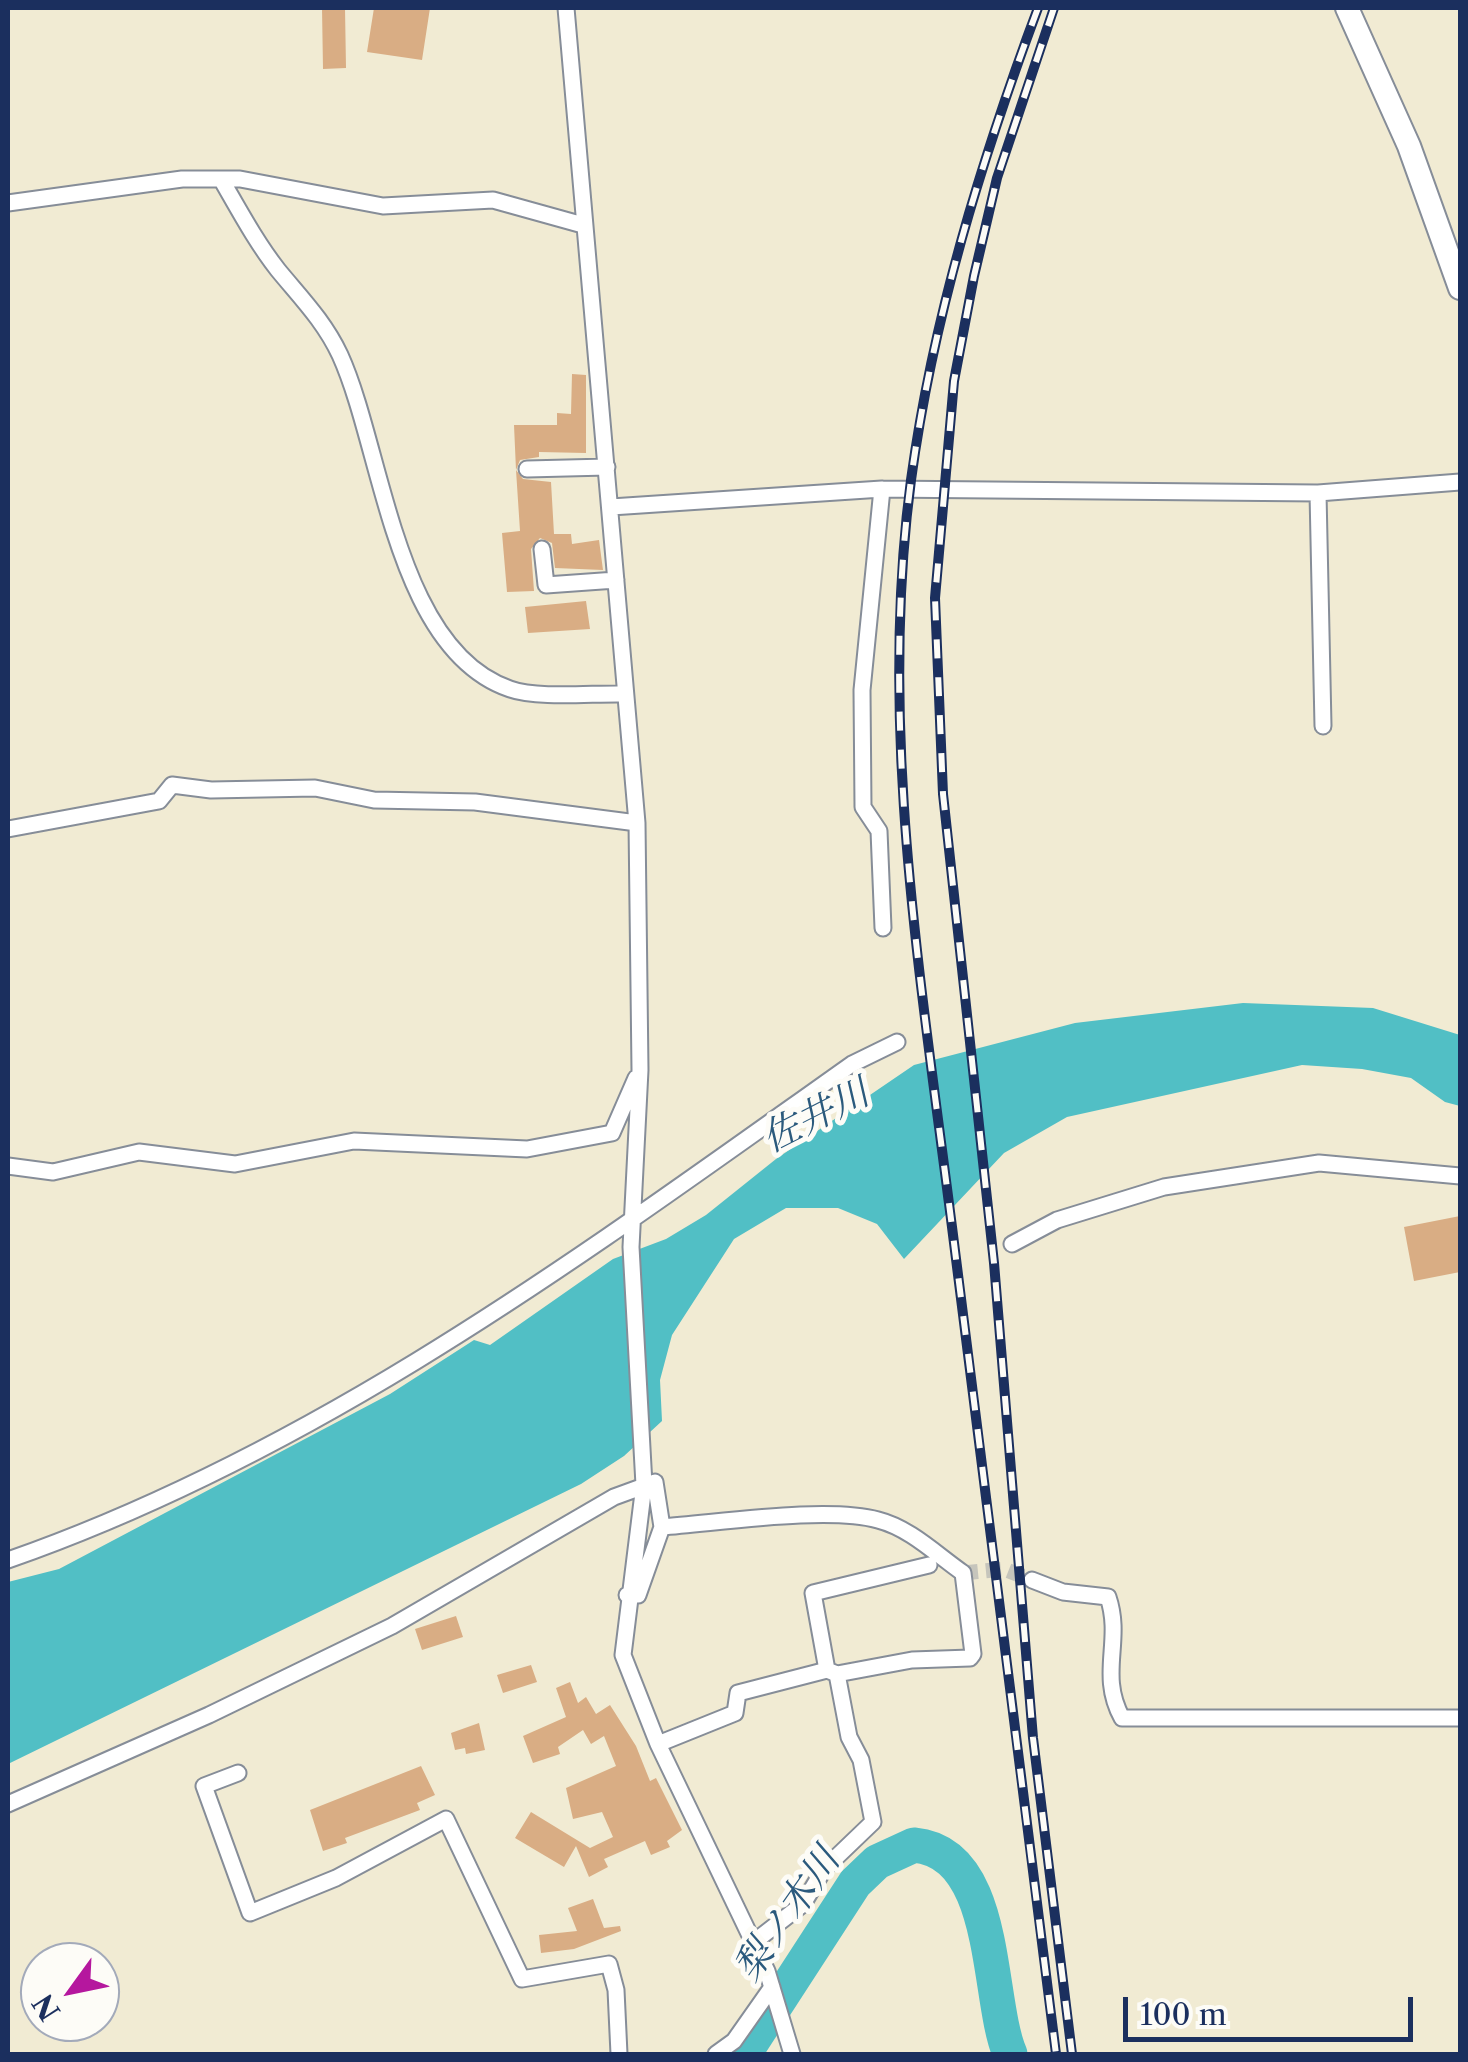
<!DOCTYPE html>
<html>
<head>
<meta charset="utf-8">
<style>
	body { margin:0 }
	#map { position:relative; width:1468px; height:2062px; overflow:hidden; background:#f1ebd3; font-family:"Libre Caslon Text",serif }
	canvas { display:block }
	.frame { position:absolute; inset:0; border:10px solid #1b2f5e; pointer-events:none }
	.north { position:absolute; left:20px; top:1942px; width:100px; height:100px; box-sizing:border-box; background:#fdfcf7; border:2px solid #a3aaba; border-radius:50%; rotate:237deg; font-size:28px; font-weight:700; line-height:40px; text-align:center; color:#1b2f5e }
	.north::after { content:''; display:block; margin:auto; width:35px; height:45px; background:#b5179e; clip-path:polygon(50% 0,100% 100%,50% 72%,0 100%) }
	.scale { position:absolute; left:1123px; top:1997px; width:290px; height:45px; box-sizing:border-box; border:5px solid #1b2f5e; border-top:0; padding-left:12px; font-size:30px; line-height:35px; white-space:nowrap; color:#1b2f5e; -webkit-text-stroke:8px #fdfcf7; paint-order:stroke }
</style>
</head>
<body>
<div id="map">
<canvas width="1468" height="2062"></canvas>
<div class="frame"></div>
<div class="north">N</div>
<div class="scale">100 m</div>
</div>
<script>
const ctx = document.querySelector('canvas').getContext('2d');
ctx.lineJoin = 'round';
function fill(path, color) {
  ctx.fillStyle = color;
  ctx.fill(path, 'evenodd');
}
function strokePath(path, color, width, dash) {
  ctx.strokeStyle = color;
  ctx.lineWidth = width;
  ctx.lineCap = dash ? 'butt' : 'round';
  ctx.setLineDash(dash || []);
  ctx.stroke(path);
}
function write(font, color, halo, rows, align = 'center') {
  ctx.font = font + ' "Libre Caslon Text","Noto Serif JP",serif';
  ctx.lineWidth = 10;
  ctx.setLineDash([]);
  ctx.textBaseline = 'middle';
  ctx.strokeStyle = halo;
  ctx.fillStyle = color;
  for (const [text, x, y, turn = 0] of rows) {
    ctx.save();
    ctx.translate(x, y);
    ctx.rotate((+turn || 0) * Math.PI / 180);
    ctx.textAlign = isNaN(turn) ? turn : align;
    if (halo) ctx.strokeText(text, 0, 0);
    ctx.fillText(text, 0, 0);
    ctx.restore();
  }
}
fill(new Path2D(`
	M1243 1003 1373 1008 1460 1035V1106L1445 1102 1411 1078 1362 1069 1302 1065 1067 1117 1004 1153 904 1259 877 1224 838 1208H786L734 1239 672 1335 660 1380 662 1421 624 1456 581 1484 8 1764V1582L59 1569 390 1394 474 1340 490 1345 613 1259 666 1239 706 1215 776 1159 914 1065 1075 1023Z`), '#51bfc5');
strokePath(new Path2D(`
	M744 2054 855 1883 877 1862 914 1845C1000 1853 986 1998 1010 2054`), '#51bfc5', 35);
fill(new Path2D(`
	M322 8H345L346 68 323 69Z
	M374 8H430L422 60 367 52Z
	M572 374 586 375V453L539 452V457L520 460 516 470 514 425H557V413L571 414Z
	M516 470 523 479 551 482 554 534H571L572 544 599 540 603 570 555 568 552 543 540 538 531 549 534 591 507 592 502 533 520 531Z
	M586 601 590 629 528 633 525 607Z
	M1460 1216V1272L1414 1281 1404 1227Z
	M456 1616 463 1637 422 1650 415 1629Z
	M531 1665 537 1682 503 1693 497 1675Z
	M570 1682 578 1703 586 1697 596 1714 610 1705 636 1746 650 1781 656 1778 682 1830 667 1841 670 1847 651 1855 645 1841 604 1859 608 1867 589 1877 576 1846 564 1867 515 1838 531 1812 590 1848 613 1837 602 1812 573 1819 566 1788 616 1766 604 1736 591 1744 583 1730 558 1747 560 1754 533 1763 523 1736 566 1717 556 1688Z
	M479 1723 485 1750 466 1754 465 1748 455 1750 451 1733Z
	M421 1766 435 1795 417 1803 420 1810 345 1838 347 1843 323 1851 310 1810Z
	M593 1899 604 1928 620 1926 621 1931 574 1949 541 1953 539 1935 577 1931 568 1908Z`), '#d9ad84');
strokePath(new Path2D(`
	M963 1573 1004 1569 1032 1580`), '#c6c5bc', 15, [15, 8]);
const street = new Path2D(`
	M566 8 637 823 640 1070 631 1247 644 1485 623 1655 658 1744 767 1971 792 2054
	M221 179C239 210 256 242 278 270 301 298 324 321 340 355 383 449 395 650 510 689 538 699 594 693 624 694
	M8 203 182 179H240L383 206 493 200 583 225
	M527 469 607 467
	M882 489 862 690 863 807 879 831 883 928
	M1318 493 1323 726
	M611 507 882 489 1318 493 1460 482
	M542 549 546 585 616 580
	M8 829 159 801 172 785 211 790 315 788 374 800 475 802 637 823
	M8 1166 53 1172 139 1152 235 1164 354 1141 527 1149 612 1133 636 1078
	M1012 1244 1057 1220 1164 1187 1319 1163 1460 1176
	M8 1560C320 1451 584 1254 852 1064L897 1042
	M1032 1580 1063 1592 1108 1597C1123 1641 1098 1674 1122 1718H1460
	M627 1595H638L662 1527
	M658 1744 735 1713 738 1693 827 1670
	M238 1773 204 1786 250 1913 336 1878 446 1819 522 1979 609 1964 616 1990 619 2054
	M8 1804 209 1715 392 1626 614 1497 655 1482 662 1527C719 1523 826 1506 878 1520 910 1528 937 1555 963 1573L973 1654 970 1658 912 1660 837 1674
	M754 1942 803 1904 824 1869 873 1822 861 1760 849 1737 837 1674 827 1670 813 1593 929 1565
	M716 2054 734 2041 772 1987`);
const secondary = new Path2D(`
	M1347 8 1409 146 1460 288`);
strokePath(street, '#868d98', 19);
strokePath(secondary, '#868d98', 26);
strokePath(street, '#fff', 15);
strokePath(secondary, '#fff', 22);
const rail = new Path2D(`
	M1038 8C981 161 933 317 911 480 878 728 921 981 952 1227 987 1503 1021 1779 1056 2054
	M1054 8 997 178 974 276 954 381 935 598 943 794 994 1263 1033 1738 1072 2054`);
strokePath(rail, '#1b2f5e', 10);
strokePath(rail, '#fdfcf7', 6, [19]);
write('italic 38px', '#2b5a7d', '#fdfcf7', [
	["佐井川",816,1117,-27],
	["梨ノ木川",788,1915,-55]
]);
</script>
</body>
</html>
